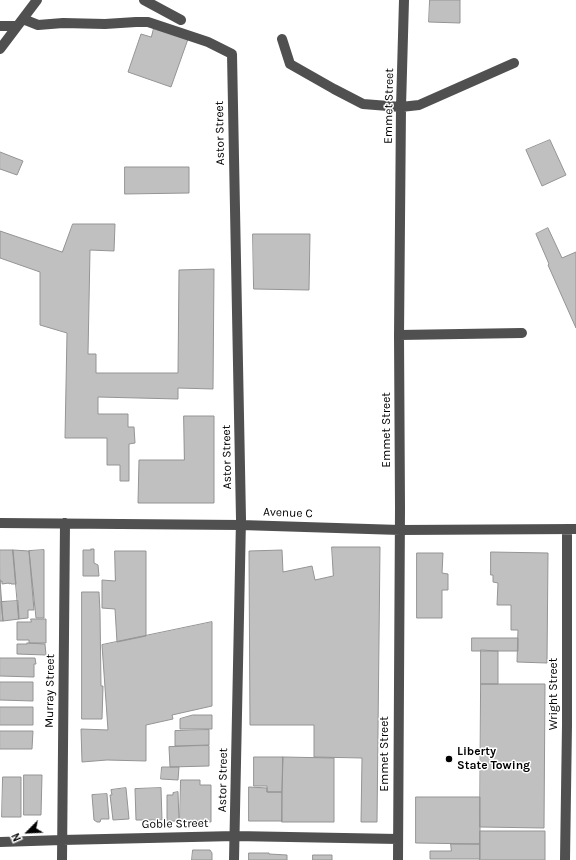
<!DOCTYPE html>
<html>
<head>
<meta charset="utf-8">
<style>
	body { margin:0 }
	#map { position:relative; width:576px; height:860px; overflow:hidden; background:#fff; font-family:Karla,sans-serif }
	canvas { display:block }
	.north { position:absolute; left:8px; top:812px; width:40px; height:40px; -webkit-text-stroke:3px #fff; paint-order:stroke; rotate:246deg; font-size:11px; font-weight:700; line-height:16px; text-align:center; color:#000 }
	.north::after { content:''; display:block; margin:auto; width:14px; height:18px; background:#000; clip-path:polygon(50% 0,100% 100%,50% 72%,0 100%) }
</style>
</head>
<body>
<div id="map">
<canvas width="576" height="860"></canvas>
<div class="north">N</div>
</div>
<script>
const ctx = document.querySelector('canvas').getContext('2d');
ctx.lineJoin = 'round';
function fill(path, color) {
  ctx.fillStyle = color;
  ctx.fill(path, 'evenodd');
}
function strokePath(path, color, width, dash) {
  ctx.strokeStyle = color;
  ctx.lineWidth = width;
  ctx.lineCap = dash ? 'butt' : 'round';
  ctx.setLineDash(dash || []);
  ctx.stroke(path);
}
function write(font, color, halo, rows, align = 'center') {
  ctx.font = font + ' Karla,sans-serif';
  ctx.lineWidth = 3;
  ctx.setLineDash([]);
  ctx.textBaseline = 'middle';
  ctx.strokeStyle = halo;
  ctx.fillStyle = color;
  for (const [text, x, y, turn = 0] of rows) {
    ctx.save();
    ctx.translate(x, y);
    ctx.rotate((+turn || 0) * Math.PI / 180);
    ctx.textAlign = isNaN(turn) ? turn : align;
    if (halo) ctx.strokeText(text, 0, 0);
    ctx.fillText(text, 0, 0);
    ctx.restore();
  }
}
const building = new Path2D(`
	M430 0H460V23L429 22Z
	M154 28 188 39 171 87 128 72 141 34 151 37Z
	M550 140 566 175 542 186 526 150Z
	M0 152 23 161 17 175 0 169Z
	M125 167H189V193L125 194Z
	M73 224H115L114 251 90 250 88 354H96V373H178L179 270 214 269 213 389 178 388V399L98 397V414H128V427H134L135 443 129 444V481H120V465H107V438H65L67 333 40 325V272L0 258V231L62 252Z
	M548 228 562 258 576 252V328L548 265 549 264 536 234Z
	M253 234H310L309 290 254 289Z
	M184 416H214V503H138L139 460H184Z
	M332 547H380L377 822H361L362 758 314 757V725H250L249 551 282 550 283 572 312 566 315 580 333 576Z
	M91 549H94V563L98 565 99 576H83V550H91Z
	M0 550H13L16 584H11V583L9 584V583L2 584V581L0 582Z
	M13 550 29 551 34 610H28V618L19 619Z
	M44 550V618H36L29 551Z
	M115 551H146V636L117 642 115 609 102 608V580L115 581Z
	M491 552 548 553 547 663 517 662 518 630H511V605H497L498 583 493 582V575H491Z
	M417 553H443L442 573 448 574V590H442V618H417Z
	M0 580 3 621H0Z
	M82 592H99L100 612 101 686H103L102 719H82Z
	M18 601 19 619 3 621 1 602Z
	M31 619H46V643H29V640H17V622H31Z
	M212 622V706L172 715 173 719 146 725V761L107 760 82 762 81 729 108 730 102 645Z
	M472 638H518V651H472Z
	M27 643 45 644 46 655 17 654V644H27Z
	M481 650 498 651V684H481Z
	M0 658H35L36 664H34V677L0 676Z
	M0 682H33V701L0 700Z
	M481 684H545L544 828 480 827Z
	M0 707H33V725H0Z
	M193 715H212V729H180V719Z
	M209 730V745L175 746V731Z
	M0 731H33L32 749H0Z
	M209 746V766L170 767 169 747Z
	M254 757H283L282 792H267V786H254Z
	M283 757 334 758V822H282Z
	M162 767H179L178 780 161 779Z
	M24 775H42L41 815H24Z
	M3 777H21V817H2Z
	M181 780H200V785H211V822L180 821Z
	M249 787 267 788V792H282V821H249Z
	M126 788 129 819 113 820 110 795H112L111 790Z
	M161 788 162 820H136L135 789Z
	M178 792 179 821H167V795H173V793Z
	M107 794 109 819H101L100 822H97L94 820 92 795Z
	M416 797H480V844L416 843Z
	M480 831H545V860H480Z
	M451 844H480V859H430V851H451Z
	M193 850H210L212 853V860H192Z
	M249 853H269V854L287 855V860H249Z
	M313 855H332V860H313Z`);
fill(building, '#c0c0c0');
strokePath(building, '#949494', 1);
strokePath(new Path2D(`
	M144 0 181 20
	M23 19 38 25 63 23 105 24 136 22H148L208 42 232 54 241 519 234 860
	M0 26H17
	M282 39 290 64 334 89 363 104 401 107 419 105 514 63
	M0 49 37 0
	M399 335 522 333
	M0 523 241 525 400 530 576 529
	M0 842 62 840 235 836 398 839
	M62 860 65 523
	M398 860 400 508 399 335 401 107 404 0
	M565 860 567 725V529`), '#505050', 10);
for (const [x, y, r, color] of [
	[449,759,4,"#000"]
]) {
  const dot = new Path2D();
  dot.arc(x, y, r, 0, 2 * Math.PI);
  ctx.fillStyle = color;
  ctx.fill(dot);
  strokePath(dot, '#fff', 1.5);
}
write('12px', '#000', '#fff', [
	["Emmet Street",389,106,-89],
	["Astor Street",220,133,-91],
	["Emmet Street",387,430,-90],
	["Astor Street",227,457,-91],
	["Avenue C",288,513,2],
	["Murray Street",50,691,-89],
	["Wright Street",554,694,-90],
	["Emmet Street",385,754,-90],
	["Astor Street",223,780,-89],
	["Goble Street",175,824,-1]
]);
write('bold 12px', '#000', '#fff', [
	["Liberty",457,752],
	["State Towing",457,766]
], 'left');
</script>
</body>
</html>
